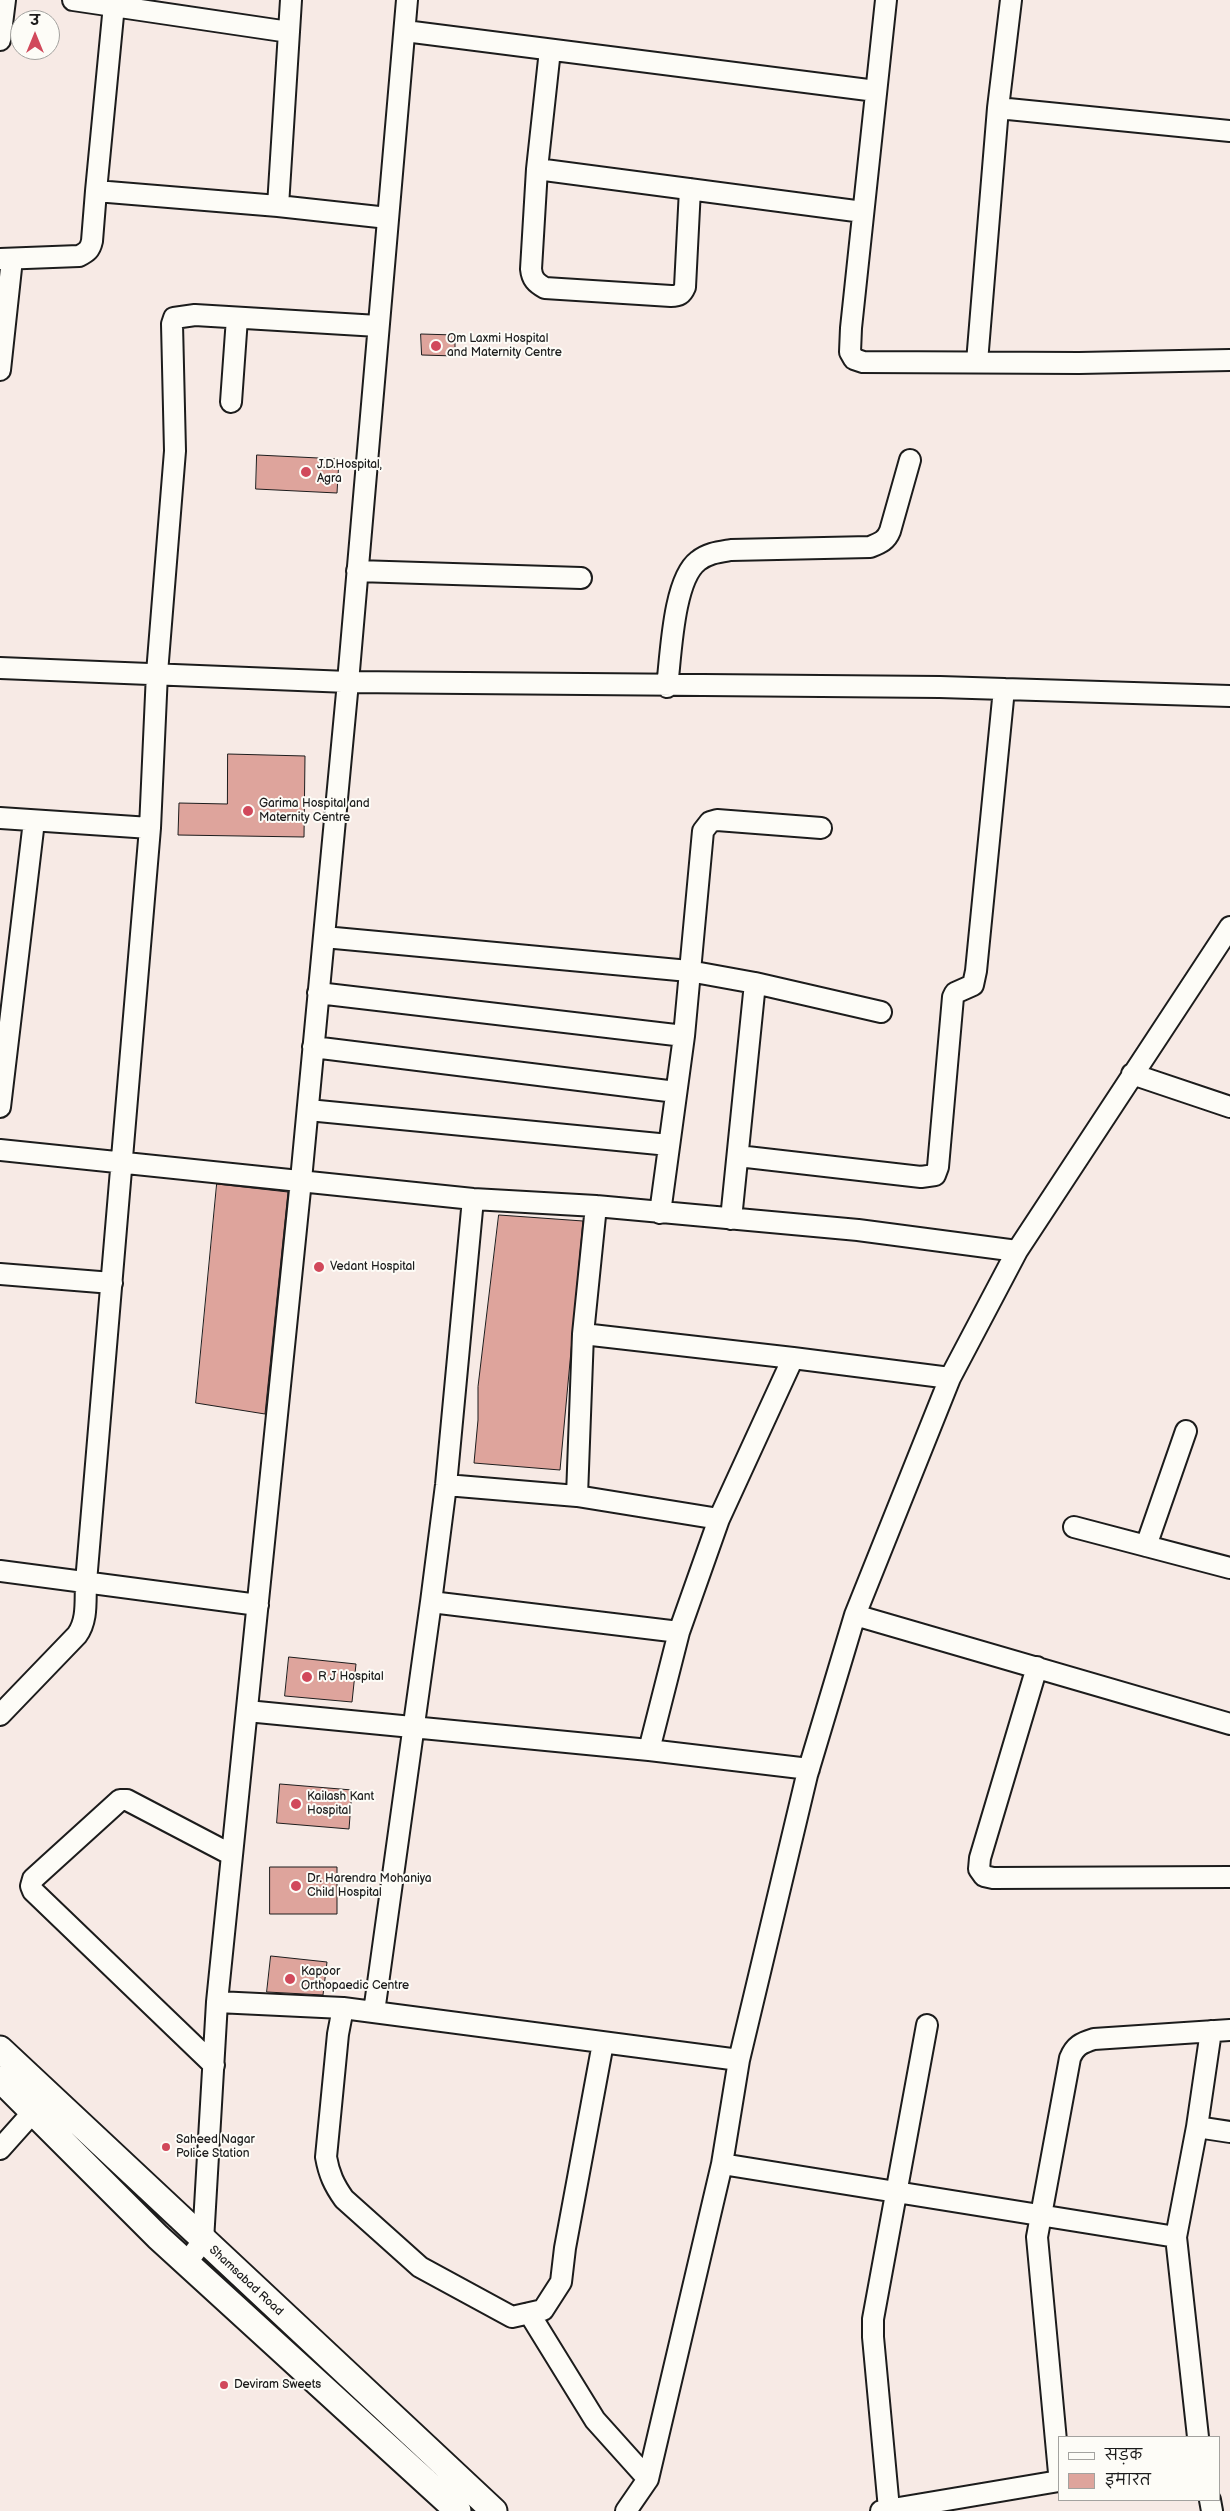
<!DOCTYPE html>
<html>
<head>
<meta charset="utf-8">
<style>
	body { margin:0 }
	#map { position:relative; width:1230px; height:2511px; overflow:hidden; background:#f7eae5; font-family:"Balsamiq Sans","Playpen Sans Deva",sans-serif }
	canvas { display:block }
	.legend { position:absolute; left:1058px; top:2436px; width:162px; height:65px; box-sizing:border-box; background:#fdfcf7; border:1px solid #a3a29f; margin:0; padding:6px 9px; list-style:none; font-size:15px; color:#1c1c1c }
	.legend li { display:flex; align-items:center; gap:10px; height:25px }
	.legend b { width:25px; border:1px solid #a3a29f }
	.north { position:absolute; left:10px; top:10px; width:50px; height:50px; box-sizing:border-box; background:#fdfcf7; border:1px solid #a3a29f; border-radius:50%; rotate:0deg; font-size:14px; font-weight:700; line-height:20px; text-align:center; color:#1c1c1c }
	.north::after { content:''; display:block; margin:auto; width:18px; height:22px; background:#d1495b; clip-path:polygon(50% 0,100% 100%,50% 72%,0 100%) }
</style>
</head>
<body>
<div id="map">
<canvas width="1230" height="2511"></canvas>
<ul class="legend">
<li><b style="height:6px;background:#fdfcf7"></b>सड़क</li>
<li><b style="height:14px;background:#dea49c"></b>इमारत</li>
</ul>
<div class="north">उ</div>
</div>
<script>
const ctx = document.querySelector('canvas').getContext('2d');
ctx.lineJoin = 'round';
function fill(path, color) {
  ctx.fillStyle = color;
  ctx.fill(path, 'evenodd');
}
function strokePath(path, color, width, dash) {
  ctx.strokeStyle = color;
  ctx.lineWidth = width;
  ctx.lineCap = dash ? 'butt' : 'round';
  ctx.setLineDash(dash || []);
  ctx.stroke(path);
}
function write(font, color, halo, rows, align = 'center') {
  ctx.font = font + ' "Balsamiq Sans",sans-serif';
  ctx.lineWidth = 4;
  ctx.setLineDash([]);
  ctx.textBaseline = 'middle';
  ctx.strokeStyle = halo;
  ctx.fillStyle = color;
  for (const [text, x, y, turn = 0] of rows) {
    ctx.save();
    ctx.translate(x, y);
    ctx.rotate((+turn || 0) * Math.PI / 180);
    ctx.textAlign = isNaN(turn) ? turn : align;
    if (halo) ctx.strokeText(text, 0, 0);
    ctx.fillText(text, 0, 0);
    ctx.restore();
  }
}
const building = new Path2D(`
	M421 334 455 335V356L422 355Z
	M257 455 339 459 337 493 256 489Z
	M228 754 305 756 304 837 178 835 179 803 227 804Z
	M217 1184 288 1192 265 1414 196 1403Z
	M499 1215 583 1221 560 1470 474 1463 478 1420V1387Z
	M289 1657 356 1664 352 1702 285 1696Z
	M280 1784 352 1790 349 1829 277 1823Z
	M270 1867H337V1914H270Z
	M271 1956 327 1962 323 1995 267 1992Z`);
fill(building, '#dea49c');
strokePath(building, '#1c1c1c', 1);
const minor = new Path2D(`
	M73 0 289 32
	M886 0 851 328 850 352 854 359 863 362 1079 363 1230 360
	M114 5 96 191 278 206 291 0
	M405 31 876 91
	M0 40 5 0
	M550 50 537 169 531 269C532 279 536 283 545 288L671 296C679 296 682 294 685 287L690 189
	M998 108 1230 131
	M537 169 863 212
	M278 206 388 218
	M0 259 79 256C87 252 90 250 92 241L96 191
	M977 362 998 108 1011 0
	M0 370 12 259
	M231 402 237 318
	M357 571 581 578
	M0 668 348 682 940 687 1230 696
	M667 687C671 656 673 580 698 561 708 553 719 552 731 550L870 547C880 543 886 541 890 531L910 460
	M0 818 150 828
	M324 937 689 971 755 983 881 1012
	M318 993 684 1036
	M313 1047 676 1092
	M1132 1074 1230 1107
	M0 1107 34 821
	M308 1110 669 1145
	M0 1150 473 1199 596 1206 858 1230 1017 1251
	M738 1156 921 1177 935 1175 938 1167 953 997 955 993 973 985 976 971 1004 689
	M660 1213 684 1036 703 831 710 822 717 820 821 828
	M731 1219 755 983
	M0 1274 112 1283
	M583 1334 596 1206
	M446 1485 577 1496 719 1519 793 1358 950 1378
	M577 1496 583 1334 793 1358
	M1074 1527 1230 1568
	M1146 1546 1186 1431
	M0 1571 258 1605
	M431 1602 446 1485 473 1199
	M855 1615 1230 1724
	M679 1632 719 1519
	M1037 1667 980 1858 979 1869 984 1876 993 1878 1230 1877
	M247 1711 649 1750 809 1769
	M0 1715 77 1635C88 1620 85 1600 86 1582L150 828 157 673 175 451 172 324 174 318 195 315 378 326
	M217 2002 343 2008 739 2060
	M343 2008 338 2034 326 2157C329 2174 334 2185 344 2199L420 2267 512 2317 543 2310 561 2282 565 2248 603 2043
	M374 2012 431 1602 679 1632 649 1750
	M214 2065 33 1891 31 1886 33 1879 120 1800H127L232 1855
	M1197 2127 1230 2132
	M0 2149 34 2111
	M722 2164 1176 2237
	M187 2262 203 2241 217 2002 301 1180 348 682 407 0
	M529 2313 595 2420 648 2479
	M1198 2437 1176 2237 1197 2127 1211 2031
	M1059 2473 1037 2237 1070 2058C1075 2046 1081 2043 1094 2039L1230 2030
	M1210 2500 1212 2511
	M889 2509 873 2337V2319L927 2025
	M626 2511 648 2479 722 2164 739 2060 807 1775 855 1615 950 1378 1017 1251 1230 927
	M881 2511 1059 2481`);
const major = new Path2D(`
	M0 2049 494 2511
	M0 2079 158 2237 458 2511`);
strokePath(minor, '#1c1c1c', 24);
strokePath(major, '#1c1c1c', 29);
strokePath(minor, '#fdfcf7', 20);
strokePath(major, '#fdfcf7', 25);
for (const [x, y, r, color] of [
	[436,346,6,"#d1495b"],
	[306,472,6,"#d1495b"],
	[248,811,6,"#d1495b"],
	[319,1267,6,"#d1495b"],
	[307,1677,6,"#d1495b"],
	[296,1804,6,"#d1495b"],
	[296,1886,6,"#d1495b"],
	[290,1979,6,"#d1495b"],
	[166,2147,5,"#d1495b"],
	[224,2385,5,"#d1495b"]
]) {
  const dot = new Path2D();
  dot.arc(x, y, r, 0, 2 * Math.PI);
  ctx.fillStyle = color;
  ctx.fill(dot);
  strokePath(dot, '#fdfcf7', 2);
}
write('12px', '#1c1c1c', '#fdfcf7', [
	["Om Laxmi Hospital",447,339],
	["and Maternity Centre",447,353],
	["J.D.Hospital,",317,465],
	["Agra",317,479],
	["Garima Hospital and",259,804],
	["Maternity Centre",259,818],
	["Vedant Hospital",330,1267],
	["R J Hospital",318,1677],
	["Kailash Kant",307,1797],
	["Hospital",307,1811],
	["Dr. Harendra Mohaniya",307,1879],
	["Child Hospital",307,1893],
	["Kapoor",301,1972],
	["Orthopaedic Centre",301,1986],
	["Saheed Nagar",176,2140],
	["Police Station",176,2154],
	["Deviram Sweets",234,2385]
], 'left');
write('12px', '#1c1c1c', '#fdfcf7', [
	["Shamsabad Road",246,2281,43]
]);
</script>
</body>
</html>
